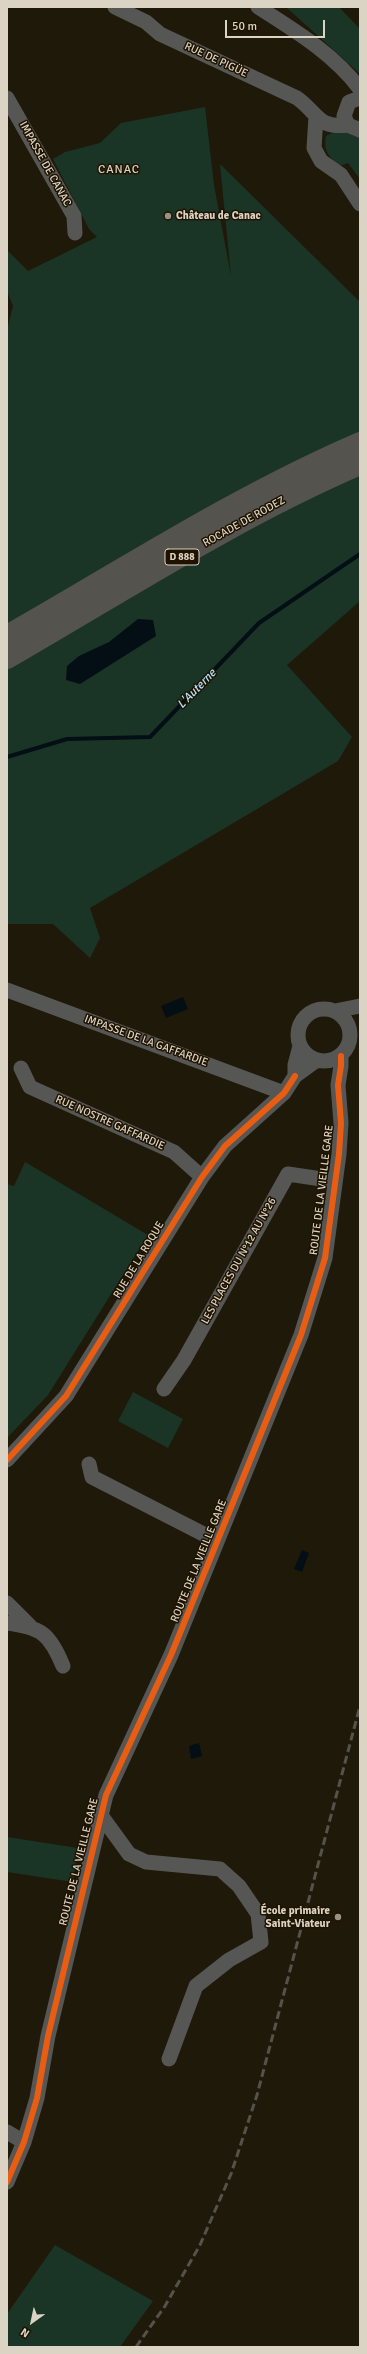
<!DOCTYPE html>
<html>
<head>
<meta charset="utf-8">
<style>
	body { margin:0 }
	#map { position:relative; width:367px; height:2354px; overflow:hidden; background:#1f1909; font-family:Signika,sans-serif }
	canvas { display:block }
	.frame { position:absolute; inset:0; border:8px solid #dbd3c3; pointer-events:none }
	.north { position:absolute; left:12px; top:2302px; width:40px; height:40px; -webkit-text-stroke:3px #1f1300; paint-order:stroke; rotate:213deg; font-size:11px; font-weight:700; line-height:16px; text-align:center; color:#dbd3c3 }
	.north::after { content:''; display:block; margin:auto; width:14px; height:18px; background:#dbd3c3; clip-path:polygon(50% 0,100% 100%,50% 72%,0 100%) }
	.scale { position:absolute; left:225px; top:20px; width:100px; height:18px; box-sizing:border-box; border:2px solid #dbd3c3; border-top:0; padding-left:5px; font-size:12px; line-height:14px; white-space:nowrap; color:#dbd3c3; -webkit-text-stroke:3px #1f1300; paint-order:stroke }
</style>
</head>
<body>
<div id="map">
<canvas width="367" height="2354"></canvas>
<div class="frame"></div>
<div class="north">N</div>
<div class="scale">50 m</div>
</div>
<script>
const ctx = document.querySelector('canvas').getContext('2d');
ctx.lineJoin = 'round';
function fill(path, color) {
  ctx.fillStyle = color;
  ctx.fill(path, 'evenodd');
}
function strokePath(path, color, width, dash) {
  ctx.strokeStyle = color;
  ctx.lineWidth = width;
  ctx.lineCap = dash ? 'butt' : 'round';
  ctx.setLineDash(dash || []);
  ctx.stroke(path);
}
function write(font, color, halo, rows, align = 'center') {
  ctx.font = font + ' Signika,sans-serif';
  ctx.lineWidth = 3;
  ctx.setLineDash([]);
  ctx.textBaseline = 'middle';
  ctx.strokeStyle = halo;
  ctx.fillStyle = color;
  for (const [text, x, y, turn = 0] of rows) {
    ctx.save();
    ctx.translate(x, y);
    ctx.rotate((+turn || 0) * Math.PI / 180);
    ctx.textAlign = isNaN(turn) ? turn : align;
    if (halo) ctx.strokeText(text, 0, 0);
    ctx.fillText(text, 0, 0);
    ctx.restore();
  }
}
fill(new Path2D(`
	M286 7H339L360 29V74Z
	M205 107 214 185 231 276 220 164 360 302V601L287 665 352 737 338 761 90 908 100 938 90 958 53 924H7V330L13 306 7 291V250L28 271 97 237 89 229 53 159 65 152 100 143 121 123Z
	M340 129 360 137V179L348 163 339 166C329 156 323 151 326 136Z
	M25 1162 148 1235 48 1395 7 1438V1184L14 1186Z
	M133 1392 183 1419 168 1448 118 1421Z
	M7 1837 78 1848 73 1882 7 1872Z
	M55 2245 153 2301 120 2347H7V2314Z`), '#1a3526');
fill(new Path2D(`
	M138 619 153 620 156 636 80 684 66 680 67 666 79 656 109 642Z
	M183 997 188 1009 166 1018 161 1006Z
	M302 1550 309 1553 302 1572 294 1569Z
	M199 1743 202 1756 191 1759 189 1746Z`), '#030f15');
strokePath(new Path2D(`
	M7 757 67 739 150 737 259 623 360 554`), '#030f15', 4);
strokePath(new Path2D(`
	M115 7 146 22 160 34 297 98C318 113 318 129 348 125
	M258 7C294 30 334 54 360 89
	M7 98 74 216 75 233
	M360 98 349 102 344 116 348 125 360 130
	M316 117 314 148 321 161 341 175 360 204
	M7 990 284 1093
	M298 1035a26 26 0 1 1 52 0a26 26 0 1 1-52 0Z
	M335 1011 360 1006
	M300 1046 295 1065V1076L317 1060
	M21 1068 30 1087 174 1152 202 1177
	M164 1389 184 1360 288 1174 335 1181
	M7 1460 66 1396 202 1177 225 1146 284 1093 295 1076
	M89 1464 92 1477 217 1541
	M7 1603 30 1626
	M7 1623C41 1627 50 1634 63 1666
	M100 1814 129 1854 146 1862 220 1869 239 1886 258 1914 261 1942 229 1960 196 1986 169 2059
	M7 2132 24 2142
	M7 2182 24 2142 37 2098 48 2036 106 1795 171 1655 301 1335 325 1258 339 1154 341 1123 338 1085 341 1066V1056`), '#565655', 15);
strokePath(new Path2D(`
	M7 636C123 570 237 496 360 443
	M7 658C123 591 237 517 360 464`), '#55534d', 22);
strokePath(new Path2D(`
	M136 2347 165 2306 200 2245 231 2174 257 2095 360 1706`), '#55524a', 3, [8, 4]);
strokePath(new Path2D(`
	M7 1460 66 1396 202 1177 225 1146 284 1093 295 1076
	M7 2182 24 2142 37 2098 48 2036 106 1795 171 1655 301 1335 325 1258 339 1154 341 1123 338 1085 341 1066V1056`), '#e95d12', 6);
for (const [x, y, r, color] of [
	[168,216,4,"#999282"],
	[338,1917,4,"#999282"]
]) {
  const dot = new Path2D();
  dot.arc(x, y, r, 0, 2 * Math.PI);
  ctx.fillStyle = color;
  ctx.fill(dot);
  strokePath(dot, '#1f1300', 1.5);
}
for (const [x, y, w] of [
	[182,557,34]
]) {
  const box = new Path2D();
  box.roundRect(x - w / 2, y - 8, w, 16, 3);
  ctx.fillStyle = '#1f1300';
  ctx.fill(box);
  strokePath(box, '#dbd3c3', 1);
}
write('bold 10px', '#dbd3c3', null, [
	["D 888",182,557]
]);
write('11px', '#dbd3c3', '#1f1300', [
	["RUE DE PIGÜE",216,60,25],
	["IMPASSE DE CANAC",45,164,61],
	["ROCADE DE RODEZ",244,522,-29],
	["IMPASSE DE LA GAFFARDIE",146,1041,20],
	["RUE NOSTRE GAFFARDIE",110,1123,24],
	["ROUTE DE LA VIEILLE GARE",322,1190,-83],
	["RUE DE LA ROQUE",139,1260,-59],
	["LES PLACES DU N°12 AU N°26",239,1261,-61],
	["ROUTE DE LA VIEILLE GARE",199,1561,-68],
	["ROUTE DE LA VIEILLE GARE",79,1862,-76]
]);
write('bold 11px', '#dbd3c3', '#1f1300', [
	["Château de Canac",176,216],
	["École primaire",330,1911,"right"],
	["Saint-Viateur",330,1924,"right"]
], 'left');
ctx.letterSpacing = '1px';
write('12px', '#dbd3c3', '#1f1300', [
	["CANAC",119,170]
]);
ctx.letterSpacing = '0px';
write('italic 12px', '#b0e6fe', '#1f1300', [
	["L'Auterne",197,689,-46]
]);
</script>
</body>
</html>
